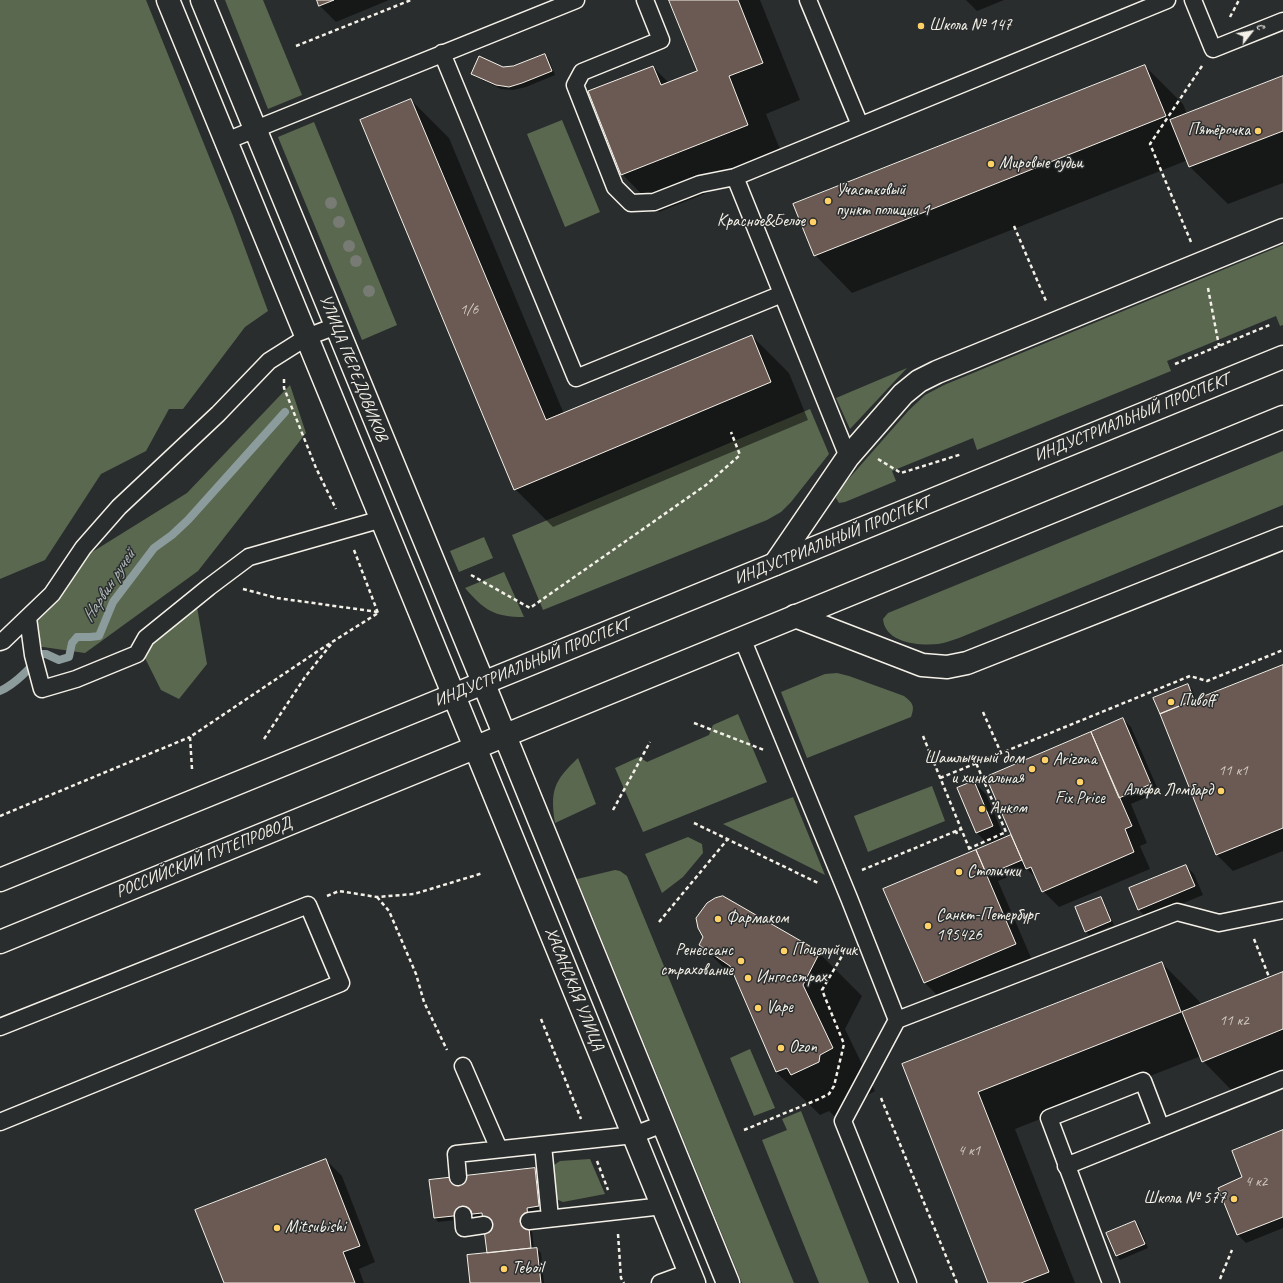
<!DOCTYPE html>
<html>
<head>
<meta charset="utf-8">
<style>
	body { margin:0 }
	#map { position:relative; width:1283px; height:1283px; overflow:hidden; background:#2a2d2e; font-family:Caveat,sans-serif }
	canvas { display:block }
	.north { position:absolute; left:1231px; top:12px; width:40px; height:40px; -webkit-text-stroke:3px #2a2d2e; paint-order:stroke; rotate:59deg; font-size:11px; font-weight:700; line-height:16px; text-align:center; color:#f4f1e8 }
	.north::after { content:''; display:block; margin:auto; width:14px; height:18px; background:#f4f1e8; clip-path:polygon(50% 0,100% 100%,50% 72%,0 100%) }
</style>
</head>
<body>
<div id="map">
<canvas width="1283" height="1283"></canvas>
<div class="north">С</div>
</div>
<script>
const ctx = document.querySelector('canvas').getContext('2d');
ctx.lineJoin = 'round';
function fill(path, color) {
  ctx.fillStyle = color;
  ctx.fill(path, 'evenodd');
}
function strokePath(path, color, width, dash) {
  ctx.strokeStyle = color;
  ctx.lineWidth = width;
  ctx.lineCap = dash ? 'butt' : 'round';
  ctx.setLineDash(dash || []);
  ctx.stroke(path);
}
function write(font, color, halo, rows, align = 'center') {
  ctx.font = font + ' Caveat,sans-serif';
  ctx.lineWidth = 3;
  ctx.setLineDash([]);
  ctx.textBaseline = 'middle';
  ctx.strokeStyle = halo;
  ctx.fillStyle = color;
  for (const [text, x, y, turn = 0] of rows) {
    ctx.save();
    ctx.translate(x, y);
    ctx.rotate((+turn || 0) * Math.PI / 180);
    ctx.textAlign = isNaN(turn) ? turn : align;
    if (halo) ctx.strokeText(text, 0, 0);
    ctx.fillText(text, 0, 0);
    ctx.restore();
  }
}
fill(new Path2D(`
	M0 0H146L233 216 268 311 245 327 183 409H169L146 451 101 474 45 560 0 579Z
	M225 0H263L302 95 268 109Z
	M562 120 600 212 565 227 527 134Z
	M314 122 397 325 362 340 278 137Z
	M1283 245V325L1280 326 1276 316 1167 361 1171 371 977 450 973 438 892 471 896 481 845 502 839 503 836 498 838 491 909 410 925 395 944 385Z
	M907 368 850 429 836 398Z
	M290 385 306 433 198 571 85 653 36 646 34 621 61 597 89 554 187 493Z
	M810 409 829 454 791 502 781 512 767 520 543 610 512 535Z
	M1283 451V505L959 638C952 640 945 643 938 644 919 646 885 643 883 619L888 613Z
	M484 537 493 558 459 572 450 551Z
	M504 572 524 617C494 617 484 610 465 588Z
	M197 607 207 664 179 699 161 690 143 654 149 642Z
	M837 673 849 676 904 696C913 703 915 706 911 717L807 758 781 692 825 674Z
	M738 714 767 782 643 832 615 768 639 757 647 762 709 735 713 725Z
	M578 758 596 804 555 823C550 790 554 781 578 758Z
	M932 786 945 821 868 852 854 816Z
	M793 797 825 875 723 824Z
	M688 837 702 844 703 853 683 877 662 893 645 854Z
	M615 870 620 871 627 876 794 1283H742L577 879Z
	M750 1049 775 1108 754 1116 730 1058Z
	M801 1111 869 1283H819L762 1140 787 1130 782 1119Z
	M590 1159 605 1194 563 1202 556 1199 553 1193 551 1171 554 1165 560 1161Z`), '#5a6850');
fill(new Path2D(`
	M318 0H389L336 22 320 6Z
	M670 0H760L800 100 766 114 785 162 659 212 622 174 653 67 669 83 698 71Z
	M966 0H1004L977 11Z
	M545 55 549 59 555 75 526 87 513 90 501 89 476 77 472 73 503 68 514 67Z
	M1145 66 1183 104 1187 114 1283 77V183L1228 204 1190 167 1188 160 852 293 815 255Z
	M411 100 449 138 564 414 752 336 789 373 808 420 553 527 515 489Z
	M1283 666V851L1233 871 1217 855 1154 699 1188 686 1192 689 1196 701Z
	M1123 719 1131 727 1159 792 1131 804 1147 843 1140 846 1150 869 1059 907 1043 891 1038 880 1027 869 998 881 1032 960 941 999 924 982 976 851 979 854 989 845 976 832 974 782 986 794 1005 839 1011 836 1014 839Z
	M1186 866 1194 874 1203 895 1147 918 1139 910 1131 889Z
	M1100 898 1104 902 1114 925 1089 935 1086 931Z
	M701 945 819 953 862 996 845 1029 875 1091 863 1098 862 1105 835 1117 829 1111 820 1115 776 1072 739 983Z
	M1162 963 1199 1001 1201 1006 1283 972V1081L1240 1099 1203 1061 1201 1056 1015 1129 1075 1283H989L903 1065Z
	M1283 1131V1228L1246 1243 1238 1235 1219 1188 1243 1178Z
	M326 1160 342 1176 375 1262 359 1269 364 1283H225Z
	M534 1169 538 1173 542 1210 530 1211 534 1249H537L541 1253 544 1283H471L488 1254 484 1217 438 1222 435 1218Z
	M1135 1222 1139 1226 1148 1248 1120 1260 1117 1256 1107 1233Z`), '#0007');
strokePath(new Path2D(`
	M0 691C17 683 30 668 42 654H46L59 660 69 657 72 643 77 637H90L99 636 113 602 154 548 172 535 188 520 285 412`), '#8c9c9d', 8);
const building = new Path2D(`
	M317 0H334L319 6Z
	M669 0H738L763 63 729 76 748 125 621 175 588 91 653 66 661 85 697 71Z
	M545 54 552 71 522 83 509 87 496 85 471 74 479 56 503 67 513 66Z
	M1145 65 1166 116 814 256 793 204Z
	M1283 76V131L1189 167 1170 120Z
	M411 99 546 420 752 335 771 382 514 490 360 120Z
	M1283 665V828L1216 855 1160 714Z
	M1188 684 1194 700 1160 714 1153 698Z
	M1123 718 1151 784 1119 798 1091 732Z
	M1091 732 1132 826 1125 829 1134 852 1042 892 1031 867 1026 869 986 777Z
	M974 781 993 826 976 833 957 788Z
	M1011 835 1022 860 987 875 976 850Z
	M976 850 1016 944 924 983 883 889Z
	M1186 865 1195 886 1138 910 1129 888Z
	M723 896 820 952 803 985 833 1048 820 1055 819 1062 791 1075 787 1068 776 1072 730 966 699 945 703 937 698 928 696 918 707 903 715 898Z
	M1101 897 1111 921 1085 932 1075 907Z
	M1162 962 1181 1012 978 1092 1049 1272 1021 1283H988L902 1064Z
	M1283 972V1029L1202 1062 1182 1012Z
	M1283 1130V1217L1237 1235 1218 1188 1242 1177 1232 1151Z
	M326 1159 360 1246 343 1252 355 1283H224L195 1210Z
	M535 1168 539 1206 527 1208 531 1248 487 1253 482 1213 434 1218 429 1180Z
	M1135 1221 1145 1244 1116 1256 1106 1233Z
	M537 1248 541 1283H470L467 1255Z`);
fill(building, '#6b5a54');
strokePath(building, '#f4f1e8', 1);
const lane = new Path2D(`
	M645 0 661 40 582 72 575 85 615 187 631 203 654 202 700 184 735 177 1167 0
	M808 0 860 125
	M1193 0 1213 49 1283 21
	M442 53 576 378 782 294
	M226 141 576 0
	M735 177 848 457
	M28 618 33 655 42 689 76 679 137 654 146 638 209 587 249 557 382 519
	M742 638 849 898 897 1020
	M0 642 3 641 52 594 83 548 119 507 218 414 269 361 307 337 336 326
	M0 1027 308 905 341 983 0 1122
	M463 1066 499 1149
	M543 1145 550 1218
	M1066 1166 1283 1079
	M458 1177 456 1154 634 1135 663 1124
	M463 1215 464 1228 484 1225
	M529 1221 663 1206
	M660 1283 690 1272
	M908 1283 843 1121 897 1020 1177 912 1219 923 1283 910
	M1111 1283 1049 1118 1143 1081 1161 1128`);
const street = new Path2D(`
	M775 564 848 457 903 394 919 381 937 372 1283 230
	M795 616 922 665 947 667 967 663 1283 538`);
const secondary = new Path2D(`
	M168 0 414 598 694 1283
	M202 0 483 682 728 1283`);
const primary = new Path2D(`
	M0 880 1283 357
	M0 942 1283 417`);
strokePath(lane, '#f4f1e8', 19);
strokePath(street, '#f4f1e8', 25);
strokePath(secondary, '#f4f1e8', 25);
strokePath(primary, '#f4f1e8', 25);
strokePath(new Path2D(`
	M1230 17 1239 0
	M296 46 411 0
	M1014 226 1046 301
	M1191 242 1150 144 1202 66
	M1208 288 1219 346
	M1175 364 1272 324
	M284 379V388L316 468 336 509
	M878 459 901 473 962 454
	M354 550 378 613
	M471 575 530 608 706 485 740 455 731 432
	M243 589 277 598 378 612
	M983 712 1001 753
	M694 723 764 750
	M923 736 969 848
	M264 739 305 677 332 643
	M192 769 190 737 318 651 378 613
	M940 778 1190 676 1207 681 1283 650
	M613 810 650 742
	M0 816 190 737
	M694 823 818 883
	M956 831 957 834
	M968 849 1006 832 976 763
	M862 870 961 829
	M327 896 339 891 377 897 414 894 483 873
	M377 897 389 911 416 974 424 1002 447 1050
	M659 922 727 840
	M1254 939 1269 977
	M541 1019 581 1119
	M881 1098 957 1283
	M744 1130 819 1099 829 1094 834 1086 844 1044 822 990 846 949
	M597 1161 608 1190
	M618 1234 621 1278 624 1283
	M1220 1279 1232 1250`), '#f4f1e8', 2.5, [4, 3]);
strokePath(lane, '#2a2d2e', 16);
strokePath(street, '#2a2d2e', 22);
strokePath(secondary, '#2a2d2e', 22);
strokePath(primary, '#2a2d2e', 22);
ctx.fillStyle = '#777b73';
for (const [x, y] of [
	[331,203],
	[339,222],
	[349,246],
	[356,261],
	[369,291]
]) {
  ctx.beginPath();
  ctx.arc(x, y, 6, 0, 2 * Math.PI);
  ctx.fill();
}
for (const [x, y, r, color] of [
	[921,26,4,"#ffd166"],
	[1258,131,4,"#ffd166"],
	[991,164,4,"#ffd166"],
	[828,201,4,"#ffd166"],
	[813,222,4,"#ffd166"],
	[1171,702,4,"#ffd166"],
	[1045,760,4,"#ffd166"],
	[1032,769,4,"#ffd166"],
	[1080,782,4,"#ffd166"],
	[1221,791,4,"#ffd166"],
	[982,809,4,"#ffd166"],
	[959,872,4,"#ffd166"],
	[718,919,4,"#ffd166"],
	[928,926,4,"#ffd166"],
	[784,951,4,"#ffd166"],
	[741,961,4,"#ffd166"],
	[748,978,4,"#ffd166"],
	[758,1008,4,"#ffd166"],
	[781,1048,4,"#ffd166"],
	[1234,1199,4,"#ffd166"],
	[277,1228,4,"#ffd166"],
	[504,1269,4,"#ffd166"]
]) {
  const dot = new Path2D();
  dot.arc(x, y, r, 0, 2 * Math.PI);
  ctx.fillStyle = color;
  ctx.fill(dot);
  strokePath(dot, '#2a2d2e', 1.5);
}
write('15px', '#d2cbc3', null, [
	["1/6",469,310],
	["11 к1",1233,771],
	["11 к2",1234,1021],
	["4 к1",969,1151],
	["4 к2",1256,1182]
]);
write('17px', '#f4f1e8', '#2a2d2e', [
	["Школа № 147",929,26],
	["Пятёрочка",1250,131,"right"],
	["Мировые судьи",999,164],
	["Участковый",836,191],
	["пункт полиции 1",836,211],
	["Красное&Белое",805,222,"right"],
	["Пивoff",1179,702],
	["Шашлычный дом",1024,759,"right"],
	["и хинкальная",1024,779,"right"],
	["Arizona",1053,760],
	["Альфа Ломбард",1213,791,"right"],
	["Fix Price",1080,799,"center"],
	["Анком",990,809],
	["Столички",967,872],
	["Санкт-Петербург",936,916],
	["195426",936,936],
	["Фармаком",726,919],
	["Ренессанс",733,951,"right"],
	["страхование",733,971,"right"],
	["Поцелуйчик",792,951],
	["Ингосстрах",756,978],
	["Vape",766,1008],
	["Ozon",789,1048],
	["Школа № 577",1226,1199,"right"],
	["Mitsubishi",285,1228],
	["Teboil",512,1269]
], 'left');
write('17px', '#f4f1e8', '#2a2d2e', [
	["УЛИЦА ПЕРЕДОВИКОВ",353,368,68],
	["ИНДУСТРИАЛЬНЫЙ ПРОСПЕКТ",1132,418,-22],
	["ИНДУСТРИАЛЬНЫЙ ПРОСПЕКТ",832,541,-22],
	["ИНДУСТРИАЛЬНЫЙ ПРОСПЕКТ",532,663,-22],
	["РОССИЙСКИЙ ПУТЕПРОВОД",204,858,-22],
	["ХАСАНСКАЯ УЛИЦА",574,989,68]
]);
write('italic 18px', '#afb8b6', '#2a2d2e', [
	["Нарвин ручей",109,586,-57]
]);
</script>
</body>
</html>
